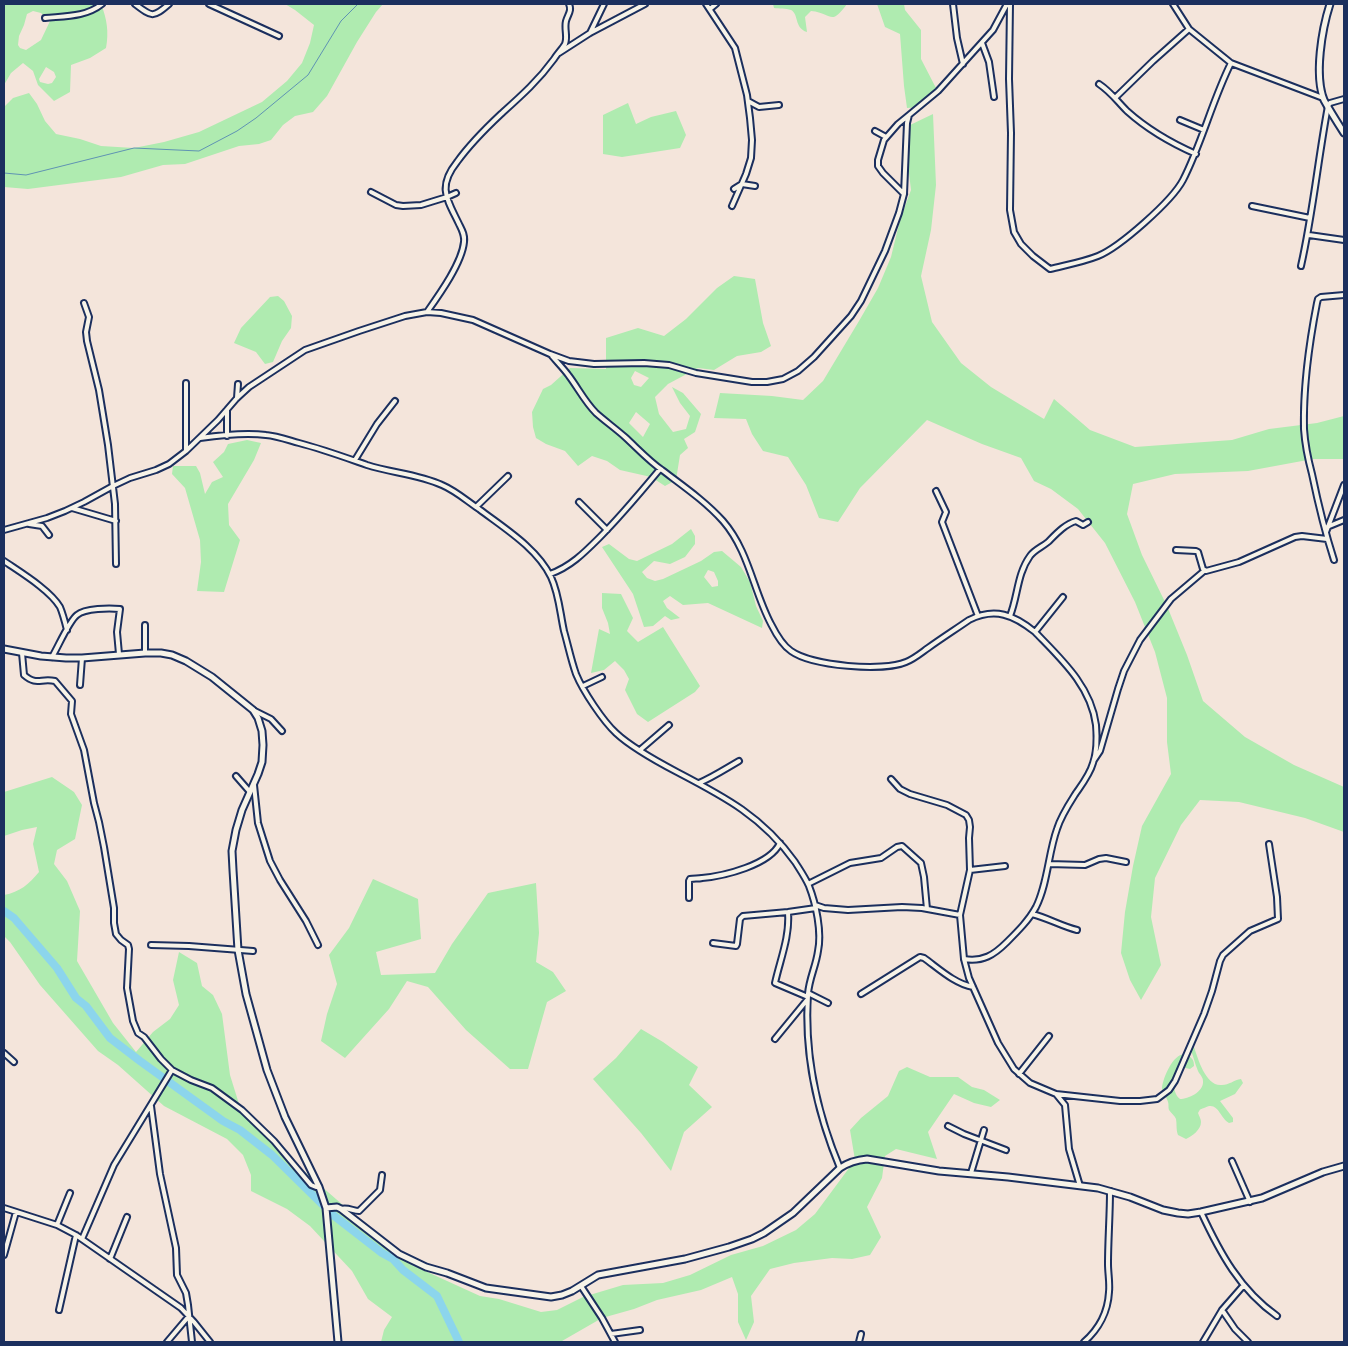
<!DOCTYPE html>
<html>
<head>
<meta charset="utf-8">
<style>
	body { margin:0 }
	#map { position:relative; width:1348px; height:1346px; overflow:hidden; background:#f4e5db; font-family:Pangolin,sans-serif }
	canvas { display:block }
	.frame { position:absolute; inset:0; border:5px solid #1b2f5e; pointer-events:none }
</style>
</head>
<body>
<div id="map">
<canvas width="1348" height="1346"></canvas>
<div class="frame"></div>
</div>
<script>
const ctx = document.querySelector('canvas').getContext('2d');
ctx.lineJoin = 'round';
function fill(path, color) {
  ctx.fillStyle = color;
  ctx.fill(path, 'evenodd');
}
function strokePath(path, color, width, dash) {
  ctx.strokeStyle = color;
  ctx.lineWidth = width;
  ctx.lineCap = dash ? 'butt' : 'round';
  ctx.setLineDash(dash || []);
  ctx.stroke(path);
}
fill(new Path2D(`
	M4 4H101C107 19 109 32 106 48L90 58 71 65 70 92 54 101 38 85 33 71 23 63 11 73 4 85ZM33 11 41 13 50 21 41 40 26 50 20 48 18 45 19 36 24 25 27 14ZM46 67 54 72 56 77 52 83 48 84 40 82 39 79Z
	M285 4H383L376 12 357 42 327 96 313 112 295 116 283 125 271 140 259 144 239 146 185 164 163 165 121 177 28 189 4 187V107L13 98 29 93 37 104 45 121 56 134 80 139 101 146 134 148 164 142 199 132 262 102 287 81 302 63 310 43 314 25 295 10Z
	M773 4H847C830 27 833 13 811 11L805 17 807 32C794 28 799 14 791 10 786 8 779 9 774 8Z
	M877 4H904L905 10 921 30V59L936 88C927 103 926 107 907 108L904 86 900 34 885 27Z
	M628 103 636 124 651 117 676 111 686 135 680 148 622 157 603 154V115Z
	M933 114 936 185 931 230 921 276 932 322 961 363 991 387 1044 419 1054 399 1090 430 1135 447 1232 440 1269 429 1317 423 1344 416V459H1313L1248 471 1175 474 1133 484 1127 514 1142 555 1167 606 1187 655 1203 701 1245 737 1294 765 1344 787V832L1305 818 1239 802 1200 800 1181 825 1155 878 1151 917 1161 965 1141 1000 1130 980 1121 953 1125 912 1133 866 1142 826 1171 774 1167 742V698L1155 652 1135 602 1105 543 1078 509 1051 489 1034 481 1021 458 982 444 927 420 860 488 838 522 819 518 806 485 788 457 763 451 752 434 746 419 714 418 720 393 772 396 803 400 823 381 859 321 878 288 891 257 900 220 911 190 908 165V126Z
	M734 276 755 279 763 323 771 346 761 352 737 356 714 370 698 368 668 384 655 397 659 414 673 432 686 429 690 416 680 403 672 387 683 393 701 414 695 432 684 439 688 448 680 455 676 480 665 486 651 477 620 470 607 461 592 456 578 466 565 451 546 444 536 438 533 427 532 412 543 389 551 385 570 368 606 369V338L638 328 664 336 686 319 717 288ZM635 371 649 378 641 387 634 385 631 378ZM636 412 650 424 643 437 629 423Z
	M278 296 284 301 292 316 291 328 282 341 273 362 265 364 256 352 234 343 241 328 270 297Z
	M247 440 261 443 254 460 228 504 229 525 240 540 224 592 197 591 201 562 200 540 185 488 172 474 173 466H196L200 473 205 494 212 482 223 477 213 462 224 452 228 444Z
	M691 529 695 536V544L685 557 670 564 654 561 642 572 647 578 655 581 663 579 701 561 714 552 722 551 741 567 750 582 756 606 763 621 762 628 708 603 683 605 670 596 663 601 667 608 680 618 671 620 665 616 653 626 644 627 633 594 602 547 609 544 629 559 637 561 672 544ZM708 570 714 572 718 581V586L712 587 704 577Z
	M602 593 621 594 633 618 627 631 638 642 663 627 700 686 695 692 648 722 637 714 625 690 629 679 624 670 615 661 604 670 591 673 599 629 610 634 608 623 602 608Z
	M52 777 74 792 82 805 75 839 57 850 54 864 67 881 80 911 77 961 113 1023 136 1052 153 1032 170 1019 179 1005 173 980 179 952 197 963 202 986 213 995 222 1014 230 1075 239 1104 268 1140 412 1265 480 1296 499 1299 541 1312 557 1310 583 1297 623 1285 663 1283 690 1275 731 1255 763 1246 796 1230 815 1214 855 1160 850 1130 861 1118 888 1096 899 1071 907 1067 930 1077H958L972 1087 984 1090 1000 1100 991 1107 974 1103 954 1094 928 1132 937 1159 896 1149 885 1156 882 1178 867 1207 881 1237 870 1255 852 1259 832 1258 794 1263 770 1269 751 1296 754 1322 746 1340 738 1322V1294L732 1277 701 1290 657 1300 634 1309 602 1318 562 1341 381 1342 384 1330 392 1317 368 1299 352 1271 310 1226 287 1209 251 1191V1175L243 1155 227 1139 164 1106 118 1065 98 1051 40 985 10 942 4 936V895C20 892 29 884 39 872L33 844 37 827 22 830 4 836V792Z
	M373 879 418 899 421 939 376 952 381 975 435 973 452 944 488 893 536 883 539 933 536 962 553 972 566 991 547 1002 528 1069H510L466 1030 428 987 407 981 389 1009 345 1058 321 1041 327 1014 337 984 329 955 349 928Z
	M641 1029 663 1042 698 1067 689 1085 712 1107 684 1132 671 1171 641 1133 593 1079 616 1058Z
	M1194 1047C1198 1059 1206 1087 1222 1085 1229 1085 1234 1080 1241 1079L1243 1083 1235 1094 1220 1101 1233 1118V1122L1229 1123C1219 1117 1218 1100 1204 1108 1199 1110 1201 1108 1198 1113 1199 1116 1201 1119 1201 1122 1201 1130 1192 1136 1186 1139L1178 1135C1176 1130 1177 1125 1176 1119 1175 1116 1171 1113 1169 1110 1168 1106 1169 1105 1168 1102 1167 1097 1162 1093 1162 1088 1163 1077 1176 1047 1189 1056 1193 1059 1194 1061 1194 1066L1190 1069 1181 1067C1173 1074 1171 1092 1180 1099 1188 1099 1204 1092 1203 1081 1203 1077 1200 1075 1198 1071 1195 1064 1193 1055 1190 1048Z`), '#afebb0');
strokePath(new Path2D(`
	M4 173 26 175 134 148 199 151 237 131 256 118 308 75 341 21 358 4`), '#5f93b3', 1);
strokePath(new Path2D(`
	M4 911 14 918 57 968 76 998 86 1006 110 1038 140 1061 223 1121 240 1130 272 1155 333 1215 382 1253 393 1259 403 1270 437 1296 459 1342`), '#8cd5ec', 8);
const street = new Path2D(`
	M135 4C152 17 153 18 169 4
	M209 4 279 36
	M706 4 735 48 747 95 750 118 752 140 751 158 746 174 732 206
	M953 4 957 38 963 64
	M1010 4 1009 79 1011 133 1010 210 1014 232 1021 244 1033 256 1050 269C1066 265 1083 262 1098 256 1120 247 1172 201 1183 180 1202 143 1212 101 1231 63
	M1173 4 1189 29 1231 63 1323 98
	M710 9 716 4
	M45 18C65 16 86 17 102 4
	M590 33 604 4
	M982 43 989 62 994 97
	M559 53 590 33 645 4
	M1099 84C1111 92 1117 101 1127 111 1147 129 1171 143 1196 154
	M1115 98 1153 61 1189 29
	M748 101 759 107 779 105
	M1180 120 1204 130
	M875 131 886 137
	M734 189 742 184 755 186
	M371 192 396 205 403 206 421 205 447 197 456 193
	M904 194 883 173 878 166V160L884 140 898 124 909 115
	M1252 206 1310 218
	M1309 235 1344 240
	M1301 266C1313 213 1318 159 1328 106L1330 103 1344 99
	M84 303 89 317 86 332 87 341 99 390 108 445 115 504 116 564
	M427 312C439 295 462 263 464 242 465 235 462 230 459 224 447 199 437 187 457 162 470 144 485 129 501 114 521 96 538 81 554 59 557 54 562 49 565 44 568 37 564 29 566 21 568 14 572 11 569 4
	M552 356C558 363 564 369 569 376 578 388 585 402 596 413 605 421 616 429 625 437 637 448 649 461 662 470 683 486 705 501 723 521 749 551 753 590 771 624 776 634 782 645 791 651 812 666 883 672 906 662 914 659 921 653 928 648 942 638 956 629 969 620 995 607 1014 615 1035 632 1061 659 1091 686 1096 725 1097 737 1097 752 1093 763 1090 774 1083 783 1076 793 1069 804 1061 816 1057 829 1048 854 1048 883 1036 907 1029 920 1018 931 1007 942 994 955 983 962 964 959
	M237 398 238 384
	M227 436V410
	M200 438C221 435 245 432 266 435 277 436 288 440 299 443 322 449 344 457 367 465 392 473 418 474 442 485 456 491 467 501 479 509 504 528 537 548 551 577 559 594 560 613 564 631 568 645 571 660 576 674 583 691 603 721 616 733 632 748 658 762 677 772 725 797 763 817 795 862 800 870 805 877 809 886 816 904 822 932 818 951 816 966 809 979 808 994 804 1054 817 1113 840 1168
	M186 450V383
	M355 460 377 424 395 401
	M936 491 946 512 942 522 978 616
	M579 502 607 530
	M476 507 508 476
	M72 508 116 521
	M29 524 42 526 49 535
	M1327 527 1344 520
	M4 530 47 518 65 511 84 502 113 486 130 478 156 470 169 464 186 451 218 420 237 398 249 387 305 350 359 331 405 316 427 312 441 313 473 320 550 354 569 361 594 364 644 363 669 365 696 373 752 382H767L783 379 798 371 814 357 851 316 861 301 885 251 899 213 904 194 907 123 909 115 938 91 993 30 1007 4
	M1326 532 1344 485
	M1176 550 1196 551 1198 552 1203 569 1206 571 1239 562 1295 537 1302 536 1327 539
	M1334 560C1325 532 1318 503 1312 474 1308 459 1305 444 1304 429 1303 387 1309 344 1317 303L1318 299 1321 297 1344 295
	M4 561C20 572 50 590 60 607 63 614 65 622 67 630
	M550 574C570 567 584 553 599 538 621 516 640 493 660 469
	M1010 616C1018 596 1017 574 1030 556 1034 550 1042 547 1048 542 1056 534 1065 524 1076 521L1083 525 1088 522
	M145 625V653
	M1035 632 1063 597
	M22 653 24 675C37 686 40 678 55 681L72 701 71 714 84 750 94 803 99 822 104 847 114 908V923L116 934 121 940 128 945 129 949 127 988 133 1021 138 1033 144 1037 161 1059 172 1070 191 1080 212 1088 242 1110 274 1141 311 1185 316 1187H319
	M52 657C58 647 69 621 77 615 85 608 110 608 120 609L117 632 119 654
	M80 685 82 658
	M583 686 602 677
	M253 710 271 719 282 731
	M640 750 669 725
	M1094 760 1100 751 1118 689 1124 671 1140 640 1171 599 1204 571
	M236 776 250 792
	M891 779 900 789 910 794 947 805 966 815 969 820 970 827 969 838 970 870 960 915 964 959 969 978 998 1043 1014 1069 1030 1083 1056 1094 1120 1101H1140L1157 1099 1169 1090 1175 1081 1204 1014 1212 991 1220 961 1223 955 1250 931 1278 919 1277 897 1269 844
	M699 783C713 777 725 769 739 761
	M254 785 258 823 270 861 280 880 306 921 318 945
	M1049 864 1085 865 1099 859 1106 858 1126 862
	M970 870 1005 866
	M808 884 850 863 881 858 897 847 902 846 921 863 924 877 927 909
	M689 898V881L690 879C694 878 698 879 702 878 724 876 770 865 780 843
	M815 905 824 908 848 910 902 907 922 908 960 915
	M788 912C790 937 780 960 775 983L808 997
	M1032 914C1048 918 1061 926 1077 930
	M713 943 736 946 737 944 740 919 743 916 788 912 816 908
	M151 945 189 946 253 951
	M808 993 828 1003
	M861 994 920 957 924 958C938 968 955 984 973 987
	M775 1039 807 1000
	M4 1053 14 1062
	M1019 1074 1049 1036
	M1056 1094 1065 1105 1069 1149 1080 1186
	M151 1106 160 1174 176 1248 177 1275 186 1293 188 1305 192 1342
	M948 1126 964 1134 1006 1150
	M1232 1161 1250 1202
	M971 1173 984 1130
	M4 1208 57 1225 76 1235 181 1308 194 1322 210 1342
	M341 1209C348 1207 353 1211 359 1211L380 1190 382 1175
	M1201 1212C1220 1253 1240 1290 1277 1316
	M57 1225 70 1193
	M82 1239 114 1165 172 1070
	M4 1255 16 1212
	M110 1259 127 1217
	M581 1286 602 1318 615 1342
	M59 1310 76 1235
	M1222 1310 1235 1329 1248 1342
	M611 1334 640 1330
	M167 1342 189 1316
	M859 1342 861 1334
	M1084 1342C1099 1329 1108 1311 1109 1292 1110 1283 1108 1273 1108 1264 1108 1240 1110 1215 1110 1191
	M1203 1342 1222 1310 1243 1286`);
const secondary = new Path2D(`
	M1330 4C1322 29 1314 75 1324 100 1330 111 1337 122 1344 133
	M4 649 41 656 66 658H82L145 653H161L172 655 186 661 212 677 253 710 258 718 262 731 263 745 262 762 258 774 242 810 236 830 232 851 233 870 238 950 246 994 267 1070 285 1117 319 1187 326 1208 338 1342
	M326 1208 337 1207 341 1209 399 1254 426 1267 447 1273 486 1288 551 1297 562 1295 572 1291 598 1275 685 1259 729 1247 752 1239 764 1233 793 1213 840 1168C849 1162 856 1160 867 1159L939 1171 1008 1177 1098 1188 1130 1197 1163 1210 1178 1213 1188 1214 1201 1212 1262 1198 1323 1172 1344 1166`);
strokePath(street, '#1b2f5e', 8);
strokePath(secondary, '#1b2f5e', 9);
strokePath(street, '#f7f3e8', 4);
strokePath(secondary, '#f7f3e8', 5);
</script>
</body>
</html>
